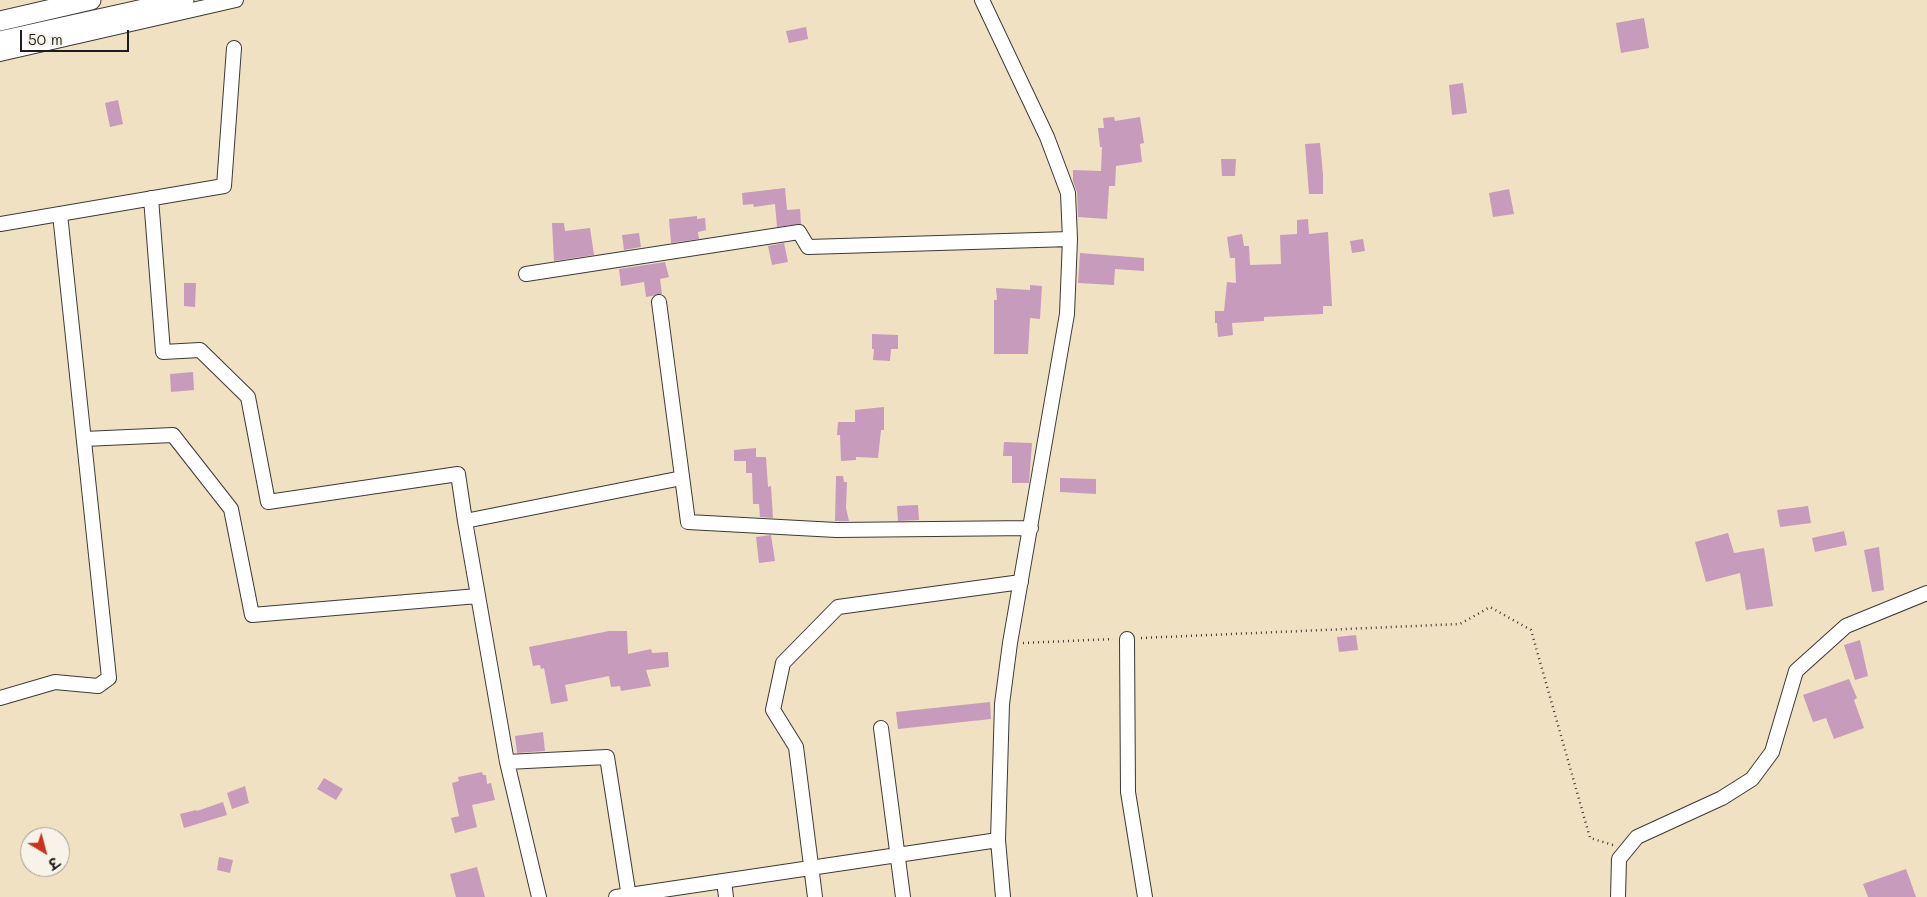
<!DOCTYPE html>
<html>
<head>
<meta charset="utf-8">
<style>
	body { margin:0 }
	#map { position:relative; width:1927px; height:897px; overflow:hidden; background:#f0e1c2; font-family:Mali,"Playpen Sans Deva",sans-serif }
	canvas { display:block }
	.north { position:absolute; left:20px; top:827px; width:50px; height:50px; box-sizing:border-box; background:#f7f3e8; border:1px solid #9f9d96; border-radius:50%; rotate:143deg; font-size:14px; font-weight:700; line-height:20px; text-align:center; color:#1c1c1c }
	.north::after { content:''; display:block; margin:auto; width:18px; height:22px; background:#c8321e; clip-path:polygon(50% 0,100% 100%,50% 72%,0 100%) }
	.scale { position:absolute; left:20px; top:30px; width:109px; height:22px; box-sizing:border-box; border:2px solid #1c1c1c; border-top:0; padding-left:6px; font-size:15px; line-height:18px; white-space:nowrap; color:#1c1c1c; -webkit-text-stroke:4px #f7f3e8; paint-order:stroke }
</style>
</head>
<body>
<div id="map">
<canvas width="1927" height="897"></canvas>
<div class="north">उ</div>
<div class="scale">50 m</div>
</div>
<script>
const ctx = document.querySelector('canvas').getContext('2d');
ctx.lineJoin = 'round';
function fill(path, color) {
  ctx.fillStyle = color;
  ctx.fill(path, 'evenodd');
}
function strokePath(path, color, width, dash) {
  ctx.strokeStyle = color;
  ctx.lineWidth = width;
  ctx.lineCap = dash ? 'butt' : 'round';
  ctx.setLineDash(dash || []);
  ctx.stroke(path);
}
fill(new Path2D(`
	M1644 18 1649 48 1621 53 1616 23Z
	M806 27 808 39 789 43 786 31Z
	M1463 83 1467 113 1452 115 1449 85Z
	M118 100 123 124 110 127 105 103Z
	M1114 117 1115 121 1140 117 1144 143 1140 144 1142 162 1116 166 1115 186H1109L1107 219 1078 217 1077 192 1073 181V170L1101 171 1102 147H1100L1098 128H1104L1103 118Z
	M1320 143 1323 174V194H1309L1305 144Z
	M1221 159H1236L1235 176H1222Z
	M785 188 787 210 800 209 801 224 777 227 775 204 754 207 753 204 743 205 742 193Z
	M1509 189 1514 214 1493 217 1489 193Z
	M697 216V219L705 218 706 230 698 232 699 239 671 243 669 219Z
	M1308 219 1309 234 1328 232 1332 306H1323V314L1264 317V321L1232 323 1233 335 1218 337 1217 323H1215V311H1224L1227 282 1236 283 1235 258H1230L1227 237 1242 234 1244 246H1249L1250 265 1281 264 1280 235 1297 234V220Z
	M552 223H564L565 231 590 228 594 255 554 261Z
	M639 233 641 247 624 250 622 235Z
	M1363 239 1365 251 1352 253 1350 241Z
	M784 243 788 262 772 265 768 246Z
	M1080 253 1144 258V271L1115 269 1114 285 1078 283Z
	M665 262 669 277 660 279 662 294 646 297 644 282 621 286 619 269Z
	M184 283H196L195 307 184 306Z
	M1030 285 1042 286 1040 319 1030 318 1028 354H994V300H997L996 288 1030 290Z
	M872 334 898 335V349H891L890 361 873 360 874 349H872Z
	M193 372 194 390 171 392 170 374Z
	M884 407V430H881L878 458 856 457V460L841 461 840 435H837L838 422H855V410Z
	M1004 442 1032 443 1029 483H1012V456H1003Z
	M756 448V457H766L768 487 771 486 773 518 760 517 759 504H753L752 473H746V461H734V450Z
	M836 476H843L844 482H847L846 508 849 521H835Z
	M1060 478 1096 479V494L1060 492Z
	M918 505 919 520 898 521 897 506Z
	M1808 506 1811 523 1780 527 1777 510Z
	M1844 531 1847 545 1815 552 1812 538Z
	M1728 533 1734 553 1764 548 1773 606 1746 610 1740 573 1706 582 1695 542Z
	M771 535 775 561 759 563 756 537Z
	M1879 547 1884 590 1872 592 1864 550Z
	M609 631H627L628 654 651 649 652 653 668 652 669 667 646 670 651 686 621 691 620 686 611 687 609 676 565 685 568 701 551 704 544 668 541 669 540 665 533 666 529 647Z
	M1356 635 1358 650 1339 652 1337 637Z
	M1860 640 1868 676 1855 680 1844 645Z
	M1849 679 1857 698 1854 700 1864 728 1834 739 1826 718 1813 722 1803 695Z
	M990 702 991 719 898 729 896 712Z
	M543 732 545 751 517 753 515 736Z
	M482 772 483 775H486L487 784 491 783 495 800 472 805 477 827 455 833 451 818 459 816 452 783 459 781 458 777Z
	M324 778 343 789 336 800 317 789Z
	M245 786 249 803 232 809 227 793Z
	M223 802 227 815 184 828 180 814 196 810 197 811Z
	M219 857 233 860 230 873 217 870Z
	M477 867 485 897H456L450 874Z
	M1906 869 1916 897H1868L1863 884Z`), '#c79bbc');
const minor = new Path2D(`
	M982 0 1047 137 1068 193 1070 239 1067 314 1010 643 1002 704 998 840 1003 897
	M0 54 236 0
	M151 198 163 352 200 350 248 397 268 502 458 474 465 521
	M0 224 224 186 234 48
	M526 274 799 232 808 247 1070 239
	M659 302 688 522 836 530 1031 528
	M84 439 173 435 231 509 252 615 478 596
	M1127 639 1128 792 1145 897
	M0 698 55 682 98 686 109 678 60 214
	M881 728 903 897
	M507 762 465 521 682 478
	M724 881 726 897
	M539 897 507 762 607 757 629 897
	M616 897 998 840
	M815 897 796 747 773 710 783 663 838 607 1021 582
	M1618 897 1619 859 1637 837 1722 798 1752 779 1772 752 1796 671 1846 626 1927 593`);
const major = new Path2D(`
	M0 21 91 0
	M0 41 184 0`);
strokePath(minor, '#3c3a35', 16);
strokePath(major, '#3c3a35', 21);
strokePath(new Path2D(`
	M1141 638 1460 624 1490 607 1531 630 1590 838 1613 845
	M1023 643 1113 639`), '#3c3a35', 2.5, [1, 4]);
strokePath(minor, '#fff', 14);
strokePath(major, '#fff', 19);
</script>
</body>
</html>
